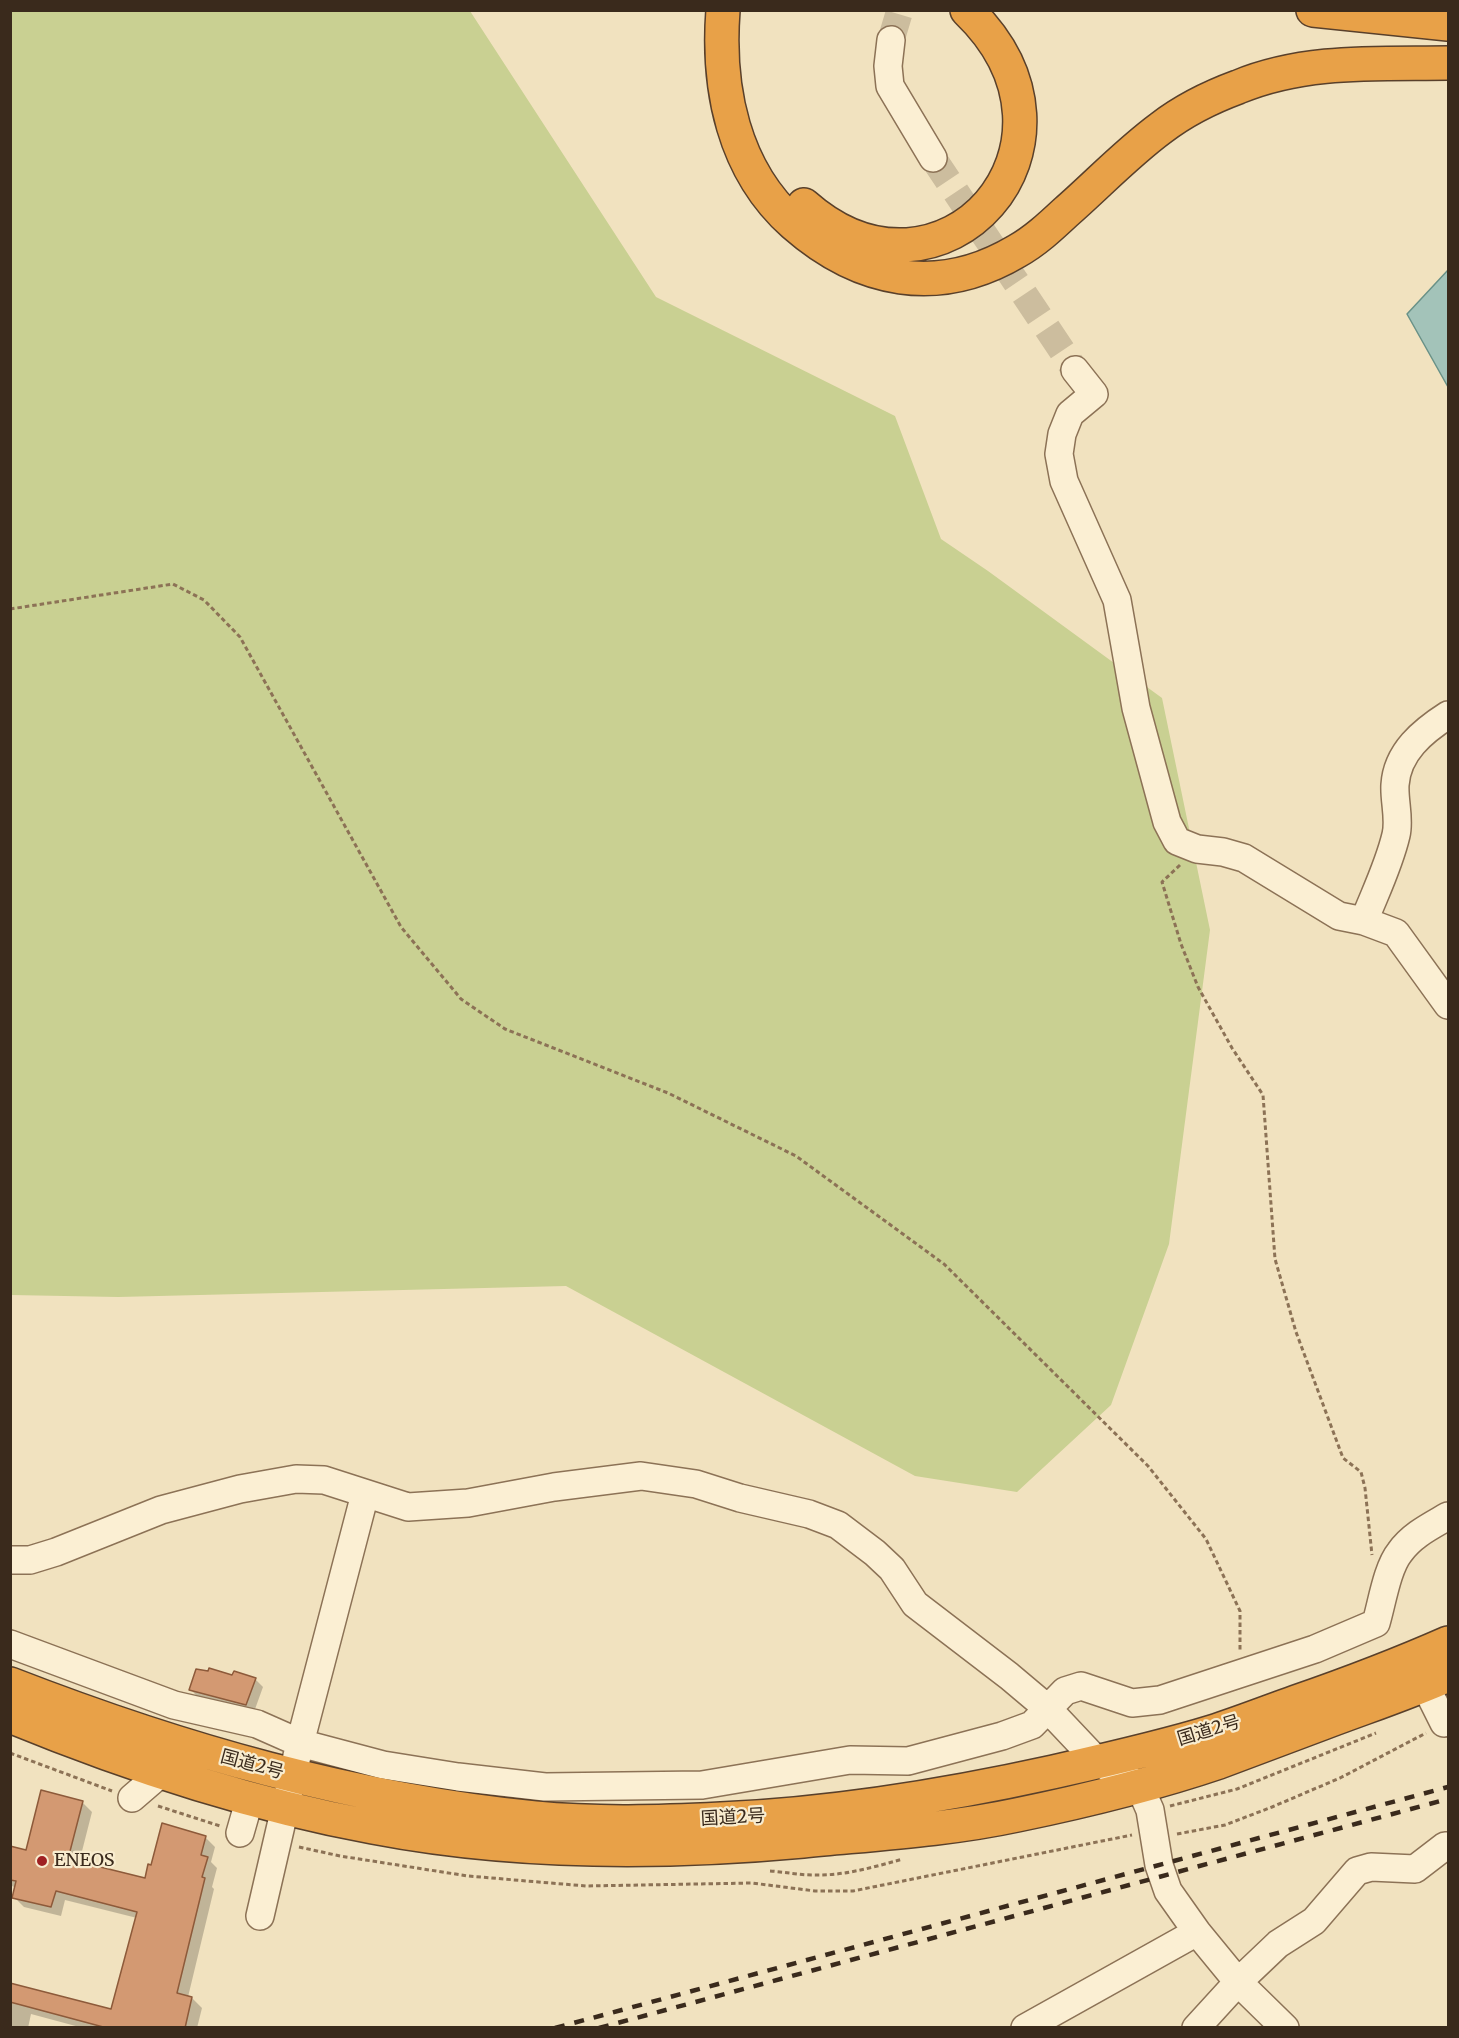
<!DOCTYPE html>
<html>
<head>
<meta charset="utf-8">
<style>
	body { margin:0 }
	#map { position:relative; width:1459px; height:2038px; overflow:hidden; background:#f1e2bf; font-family:Merriweather,serif }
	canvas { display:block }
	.frame { position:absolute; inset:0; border:12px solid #3a2a1c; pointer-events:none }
</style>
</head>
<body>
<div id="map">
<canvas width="1459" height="2038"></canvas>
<div class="frame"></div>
</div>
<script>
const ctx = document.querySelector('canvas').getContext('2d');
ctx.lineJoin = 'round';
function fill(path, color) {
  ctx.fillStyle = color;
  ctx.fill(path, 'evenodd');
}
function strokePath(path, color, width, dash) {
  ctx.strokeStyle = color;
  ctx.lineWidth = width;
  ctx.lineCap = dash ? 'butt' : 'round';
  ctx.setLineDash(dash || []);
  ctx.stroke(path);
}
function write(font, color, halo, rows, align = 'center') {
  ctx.font = font + ' Merriweather,"Noto Sans JP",serif';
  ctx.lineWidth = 4.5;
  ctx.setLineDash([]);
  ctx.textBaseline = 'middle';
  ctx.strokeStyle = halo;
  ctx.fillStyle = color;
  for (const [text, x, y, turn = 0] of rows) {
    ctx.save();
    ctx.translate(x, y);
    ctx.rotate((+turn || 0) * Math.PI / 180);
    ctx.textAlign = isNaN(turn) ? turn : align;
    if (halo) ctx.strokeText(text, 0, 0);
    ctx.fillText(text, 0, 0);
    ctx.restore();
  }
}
fill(new Path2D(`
	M11 11H470L656 297 895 416 941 539 988 571 1162 698 1210 930 1169 1244 1111 1405 1017 1492 915 1476 566 1286 118 1297 11 1295Z`), '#c9d092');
const water = new Path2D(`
	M1448 270V387L1407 314Z`);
fill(water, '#a3c3b9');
strokePath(water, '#699187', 1.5);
fill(new Path2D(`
	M233 1677 255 1679 263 1687 254 1712 198 1697 190 1689Z
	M82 1802 92 1812 79 1863 146 1880 205 1837 215 1847 211 1862 217 1868 212 1887 214 1889 188 1997 192 1998 202 2008 197 2028H83L31 2014 28 2028H10V1986L112 2011 137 1918 65 1900 61 1916 24 1907 14 1897 16 1888 10 1885V1847L27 1852Z`), '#0003');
const building = new Path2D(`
	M209 1668 232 1675 234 1671 256 1678 246 1705 189 1690 196 1669 208 1671Z
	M41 1790 83 1801 68 1859 145 1878 148 1864 151 1865 162 1823 206 1836 201 1855 208 1857 202 1877 205 1878 177 1993 192 1997 185 2028H107L10 2002V1983L111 2009 137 1912 56 1891 51 1907 12 1898 16 1881 10 1880V1846L26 1850Z`);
fill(building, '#d39972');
strokePath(building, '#8d5a3a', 1.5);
strokePath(new Path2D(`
	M891 40 900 10
	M933 158 1075 370`), '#ccbd9e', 27, [27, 14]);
const minor = new Path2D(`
	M891 40 888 66 890 86 933 158
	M1075 370 1094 394 1070 414 1062 434 1059 454 1064 481 1117 600 1136 708 1167 822 1177 841 1197 849 1223 852 1244 858 1339 916 1364 921 1396 933 1448 1005
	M1364 921C1375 893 1389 865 1396 835 1400 819 1394 801 1395 785 1397 752 1423 731 1448 715
	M10 1560H30L56 1552 161 1510 240 1489 296 1479 324 1480 408 1507 468 1503 554 1487 641 1476 696 1484 740 1498 809 1514 838 1525 875 1553 892 1569 915 1604 1009 1676 1047 1708 1098 1762 1139 1785 1150 1810 1159 1865 1168 1891 1197 1932 1238 1982 1285 2028
	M10 1644 174 1705 257 1724 300 1743 383 1765 458 1777 545 1787 702 1785 850 1760 908 1761 1002 1736 1032 1725 1065 1691 1081 1686 1132 1703 1160 1700 1315 1649 1376 1623C1382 1603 1387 1568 1400 1552 1412 1535 1431 1526 1448 1516
	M1425 1685 1444 1723
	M132 1798 161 1773
	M240 1833 250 1798
	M260 1916 300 1743 365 1494
	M1025 2028 1197 1932
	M1196 2028 1238 1982 1278 1944 1314 1921 1357 1871 1371 1867 1415 1869 1445 1846H1448`);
const highway = new Path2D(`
	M723 10C717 88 733 170 794 224 860 282 938 298 1017 251 1035 241 1051 226 1066 212 1098 184 1127 153 1161 128 1183 111 1211 97 1238 87 1305 59 1378 64 1448 63
	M1313 10 1448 24
	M804 205C942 327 1106 144 967 10
	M10 1684C180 1750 354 1800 535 1818 597 1824 660 1822 721 1819 833 1814 944 1796 1053 1772 1106 1760 1160 1748 1212 1732 1240 1723 1268 1712 1296 1702 1348 1684 1398 1665 1448 1643
	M10 1716C127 1764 248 1804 373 1827 514 1854 661 1854 803 1841 874 1834 947 1830 1017 1815 1085 1801 1154 1784 1219 1762 1254 1749 1289 1736 1323 1723 1365 1707 1408 1693 1448 1675`);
strokePath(minor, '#8c7256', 30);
strokePath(highway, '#59402b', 36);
strokePath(new Path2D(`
	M10 609 173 584 204 600 240 637 401 927 461 999 505 1029 668 1093 796 1156 944 1264 1148 1466 1206 1539 1240 1611V1652
	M1180 865 1162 882 1181 944 1198 987 1232 1048 1263 1095 1275 1259 1296 1332 1343 1458 1361 1472 1365 1488 1372 1555
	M10 1753 112 1791
	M158 1806 220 1826
	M1170 1806 1237 1789 1376 1733
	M1177 1834 1225 1825 1272 1807 1340 1778 1426 1733
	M299 1847 340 1856 468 1876 586 1886 752 1883 815 1891H853L1132 1835
	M770 1871C785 1872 799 1875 813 1875 844 1876 874 1867 903 1859`), '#8c7256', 3, [4.5, 3]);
strokePath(minor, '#fbefd3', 27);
strokePath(highway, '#e8a148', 33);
strokePath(new Path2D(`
	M555 2028 1448 1787
	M599 2028 1448 1799`), '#3a2a1c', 4.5, [10, 10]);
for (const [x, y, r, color] of [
	[42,1861,6,"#9f2123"]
]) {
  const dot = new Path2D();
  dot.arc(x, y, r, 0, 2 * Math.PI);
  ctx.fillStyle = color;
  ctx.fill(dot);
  strokePath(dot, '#f8eccf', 2);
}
write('18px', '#3a2a1c', '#f8eccf', [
	["国道2号",1209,1731,-17],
	["国道2号",252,1765,15],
	["国道2号",733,1818,-3]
]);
write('18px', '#3a2a1c', '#f8eccf', [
	["ENEOS",54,1861]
], 'left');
</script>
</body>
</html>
